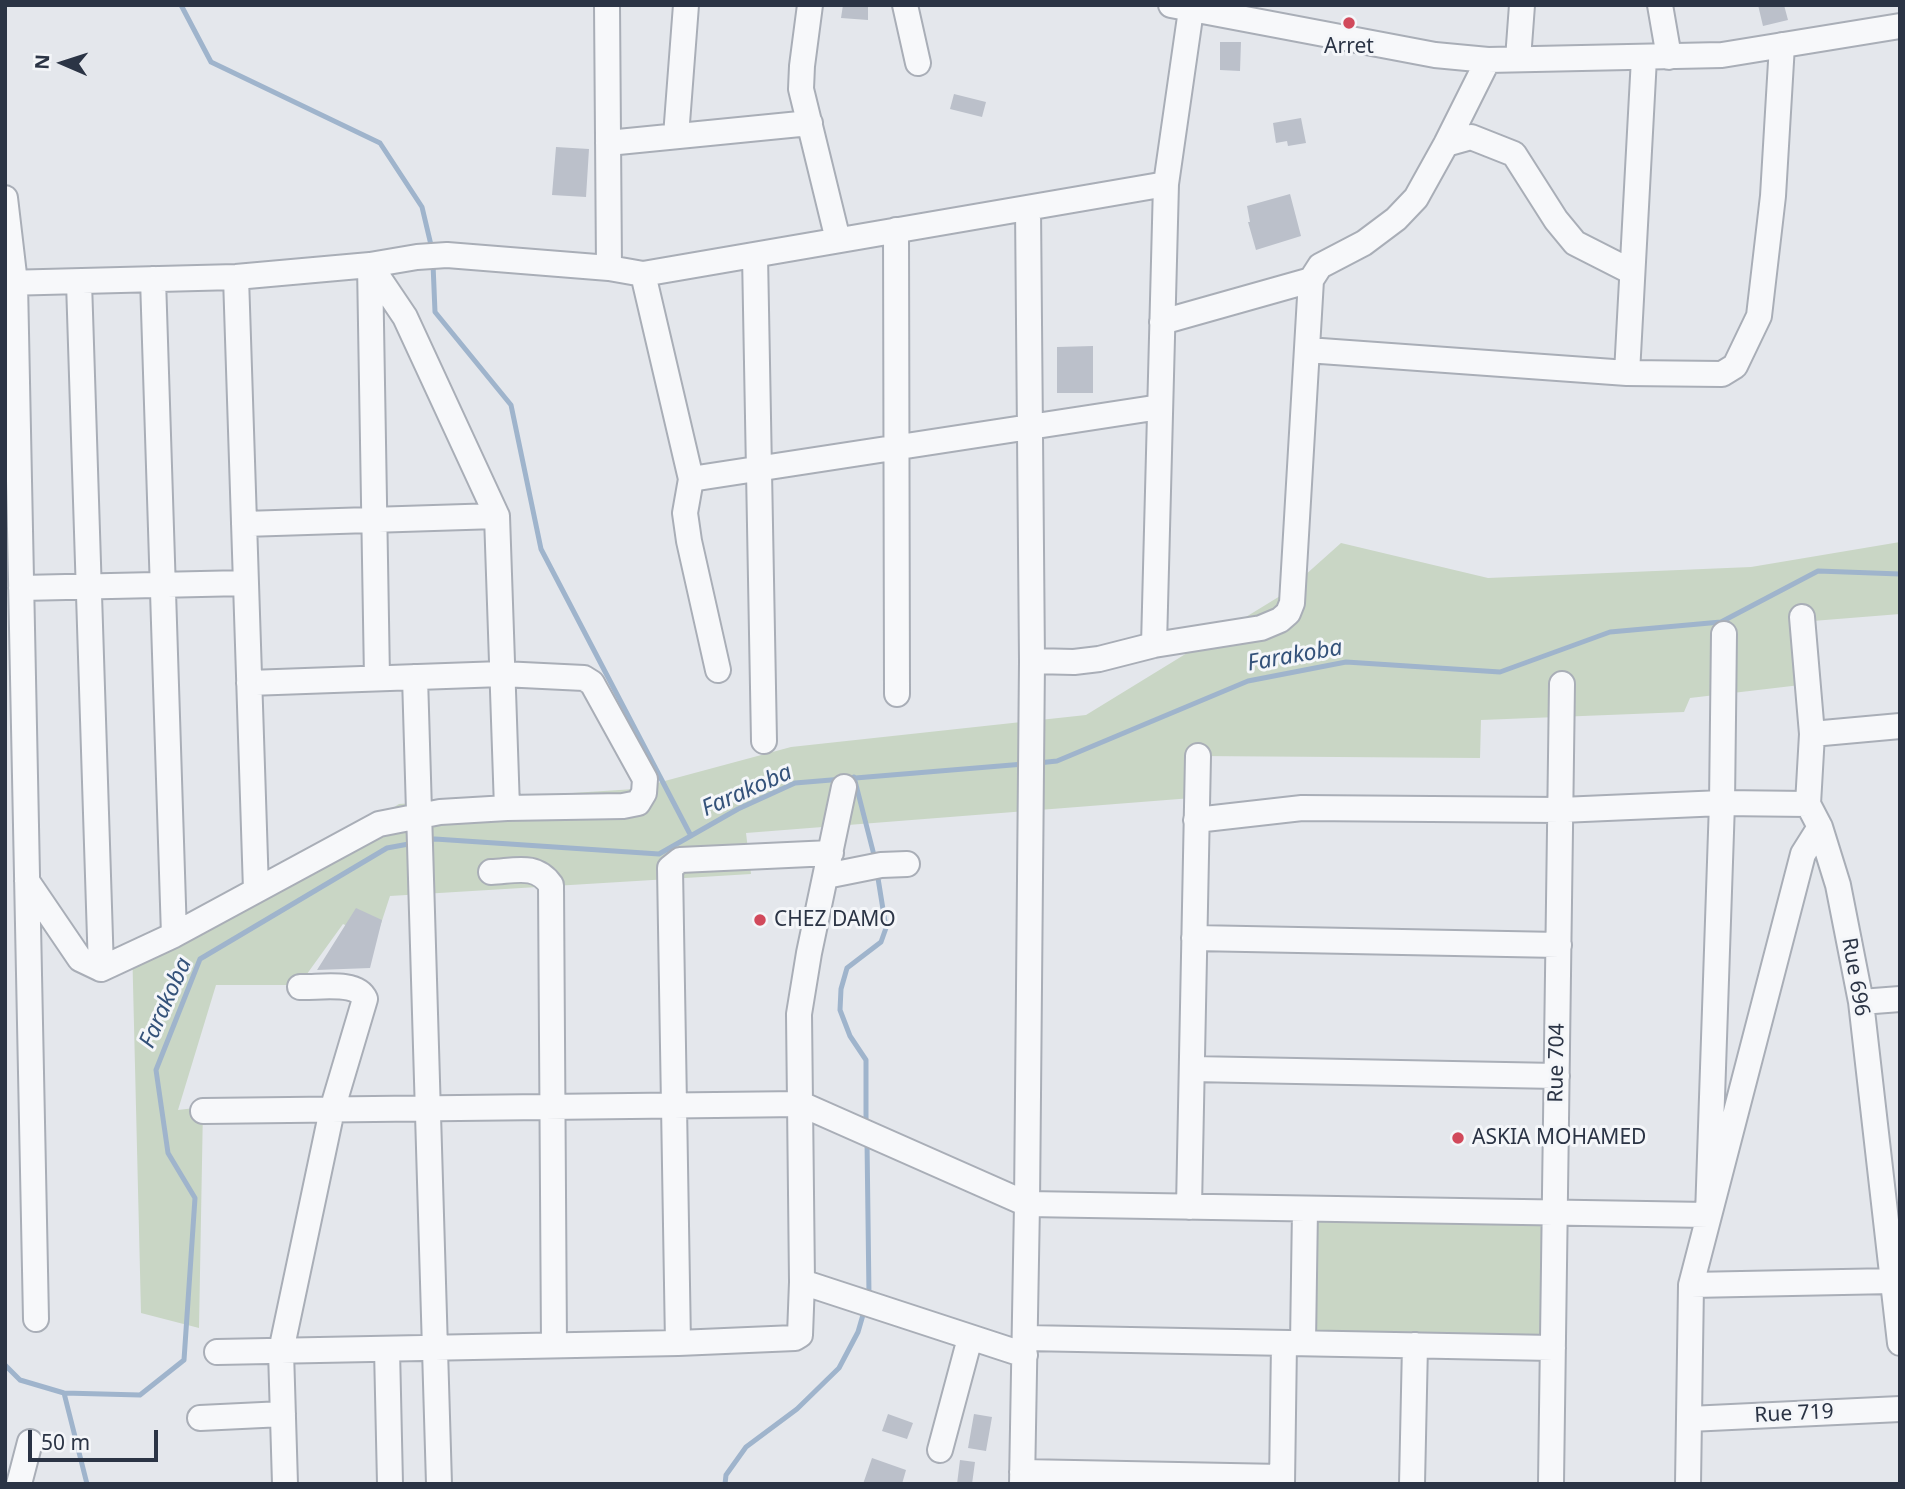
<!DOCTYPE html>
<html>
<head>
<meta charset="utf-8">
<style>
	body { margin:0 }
	#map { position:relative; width:1905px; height:1489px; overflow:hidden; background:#e4e7ec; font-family:"Noto Sans",sans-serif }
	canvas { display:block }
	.frame { position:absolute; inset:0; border:7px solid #2b3445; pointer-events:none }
	.north { position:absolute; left:28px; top:28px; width:70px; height:70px; -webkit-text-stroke:5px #f4f6f9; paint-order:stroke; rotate:273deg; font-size:19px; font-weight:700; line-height:28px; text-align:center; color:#2b3445 }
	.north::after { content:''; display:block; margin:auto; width:24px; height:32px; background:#2b3445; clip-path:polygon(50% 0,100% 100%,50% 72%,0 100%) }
	.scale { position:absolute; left:28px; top:1430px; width:130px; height:32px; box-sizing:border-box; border:4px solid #2b3445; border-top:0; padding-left:9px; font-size:21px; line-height:24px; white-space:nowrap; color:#2b3445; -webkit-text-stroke:5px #f4f6f9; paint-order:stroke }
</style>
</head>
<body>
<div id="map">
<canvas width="1905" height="1489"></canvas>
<div class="frame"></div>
<div class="north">N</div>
<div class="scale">50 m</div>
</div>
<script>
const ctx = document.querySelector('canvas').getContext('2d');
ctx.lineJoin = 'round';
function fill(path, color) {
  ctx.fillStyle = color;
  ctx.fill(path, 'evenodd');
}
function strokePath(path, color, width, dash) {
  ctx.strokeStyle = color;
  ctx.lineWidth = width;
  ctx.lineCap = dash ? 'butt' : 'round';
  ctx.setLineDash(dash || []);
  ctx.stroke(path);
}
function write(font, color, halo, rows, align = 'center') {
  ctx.font = font + ' "Noto Sans",sans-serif';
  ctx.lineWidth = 6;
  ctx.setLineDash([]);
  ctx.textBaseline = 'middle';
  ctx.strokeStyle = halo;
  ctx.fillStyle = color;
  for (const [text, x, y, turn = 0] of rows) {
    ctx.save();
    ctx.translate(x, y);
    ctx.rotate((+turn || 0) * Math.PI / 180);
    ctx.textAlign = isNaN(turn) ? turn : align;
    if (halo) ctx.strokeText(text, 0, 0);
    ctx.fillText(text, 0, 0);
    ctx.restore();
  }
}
fill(new Path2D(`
	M1900 542V614L1800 622 1809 684 1690 698 1684 712 1481 720 1480 758 1196 756 1192 798 746 833 751 874 390 896 376 939 343 924 299 985H216L178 1110 203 1107 199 1328 141 1313 132 943 327 849 399 804 635 789 791 747 1086 715 1285 593 1341 543 1488 578 1751 567Z
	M1306 1218 1548 1222 1545 1339 1304 1334Z`), '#c9d6c5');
strokePath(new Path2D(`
	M181 5 211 62 380 143 422 207 431 245
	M433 264 435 312 511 405 541 549 691 836
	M1038 763 1057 761 1248 681 1346 662 1500 672 1610 632 1721 622 1818 571 1900 574
	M854 777 875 859
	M427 840 435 839 659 854 738 809 795 783 1024 764
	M866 1124V1060L850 1036 840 1010 841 989 847 968 881 942 886 928 877 872
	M867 1141 869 1295
	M5 1365 20 1380 64 1393 140 1395 184 1360 195 1198 168 1153 156 1070 200 959 387 848 414 843
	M64 1393 87 1484
	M725 1484 726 1475 746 1447 797 1409 839 1368 858 1332 865 1308`), '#9fb4cc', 5);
fill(new Path2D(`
	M843 5H868V20L841 18Z
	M1758 5H1784L1788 20 1763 26Z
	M1220 42H1241L1240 71 1220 70Z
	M954 94 986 102 982 117 950 109Z
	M1301 118 1306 143 1288 146 1287 141 1276 143 1273 123Z
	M556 147 589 149 586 197 552 195Z
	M1290 194 1301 236 1256 250 1248 222H1250L1247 206Z
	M1093 346V393H1057V347Z
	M356 908 382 920 370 968 317 970Z
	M888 1414 913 1423 907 1439 882 1431Z
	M974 1414 992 1417 986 1451 968 1448Z
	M872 1458 906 1470 902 1484H863Z
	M960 1460 975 1462 972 1484H957Z`), '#bbc0ca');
const minor = new Path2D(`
	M607 5 609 268
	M810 5 802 66 801 89 838 240
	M905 5 918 63
	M1171 5 1435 55 1488 60 1722 55 1900 26
	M1660 5 1669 57
	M1518 59 1522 5
	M676 136 686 5
	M608 143 810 123
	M1446 144 1471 137 1514 154 1556 220 1575 243 1632 272
	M5 198 15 283 36 1319
	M896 230 897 694
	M755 255 764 741
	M370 265 405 317 497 516 507 808
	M370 265 377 678
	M643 274 691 479 685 513 689 541 718 670
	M236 277 256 890
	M153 279 174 935
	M79 282 101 969
	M5 283 236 277 370 265 417 257 447 255 609 268 643 274 1166 184
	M1162 322 1311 280
	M1307 350 1627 373 1722 374 1735 366 1759 316 1773 196 1782 45
	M1627 373 1644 58
	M691 479 1160 407
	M244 524 497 516
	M21 588 246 583
	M1802 617 1812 734 1808 804 1820 827 1838 885 1861 1002 1900 1343
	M1154 645 1166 184 1191 10
	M1032 661 1074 662 1099 659 1154 645 1261 628 1280 620 1288 613 1292 603 1311 280 1320 266 1364 243 1396 219 1416 198 1446 144 1488 60
	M415 677 439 1484
	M1812 734 1900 726
	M1196 820 1302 808 1561 810 1722 803 1808 804
	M491 872C515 871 536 863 551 885L554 1345
	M826 876 881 865 907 864
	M27 881 80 959 101 969 174 935 379 824 440 812 507 808 623 806 638 803 644 793 645 779 592 683 584 678 502 674 249 683
	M1194 938 1559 945
	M1861 1002 1900 999
	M1192 1069 1557 1076
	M203 1111 801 1104 1027 1204 1708 1215 1722 803 1724 634
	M1189 1207 1198 756
	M802 1282 1025 1355
	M1691 1285 1893 1281
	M1025 1338 1553 1348
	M678 1343 670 868 680 860 831 853
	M1303 1343 1305 1209
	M387 1349 390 1484
	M217 1352 678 1343 795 1338 800 1335 802 1282 799 1014 809 953 844 787
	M200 1418 283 1414
	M1689 1419 1900 1409
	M940 1450 970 1338
	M1022 1472 1282 1477
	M19 1484 30 1442
	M285 1484 281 1351 332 1110 365 999C357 980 318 988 300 987
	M1022 1484 1027 1204 1032 661 1028 208
	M1282 1484 1284 1343
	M1412 1484 1415 1345
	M1551 1484 1562 684
	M1688 1484 1691 1285 1803 854 1820 827`);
strokePath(minor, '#a9aeb7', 28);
strokePath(minor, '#f7f8fa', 24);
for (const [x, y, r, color] of [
	[1349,23,7,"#d1495b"],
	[760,920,7,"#d1495b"],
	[1458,1138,7,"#d1495b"]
]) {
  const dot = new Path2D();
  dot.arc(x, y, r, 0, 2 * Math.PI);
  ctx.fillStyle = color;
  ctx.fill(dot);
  strokePath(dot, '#f4f6f9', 2.5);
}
write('21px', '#2b3445', '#f4f6f9', [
	["Arret",1349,47,"center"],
	["CHEZ DAMO",774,920],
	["ASKIA MOHAMED",1472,1138]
], 'left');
write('21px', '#2b3445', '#f4f6f9', [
	["Rue 696",1855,977,80],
	["Rue 704",1557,1063,-89],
	["Rue 719",1794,1414,-3]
]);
write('italic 23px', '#34527a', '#f4f6f9', [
	["Farakoba",1295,656,-10],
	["Farakoba",747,791,-24],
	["Farakoba",166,1003,-66]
]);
</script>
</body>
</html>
